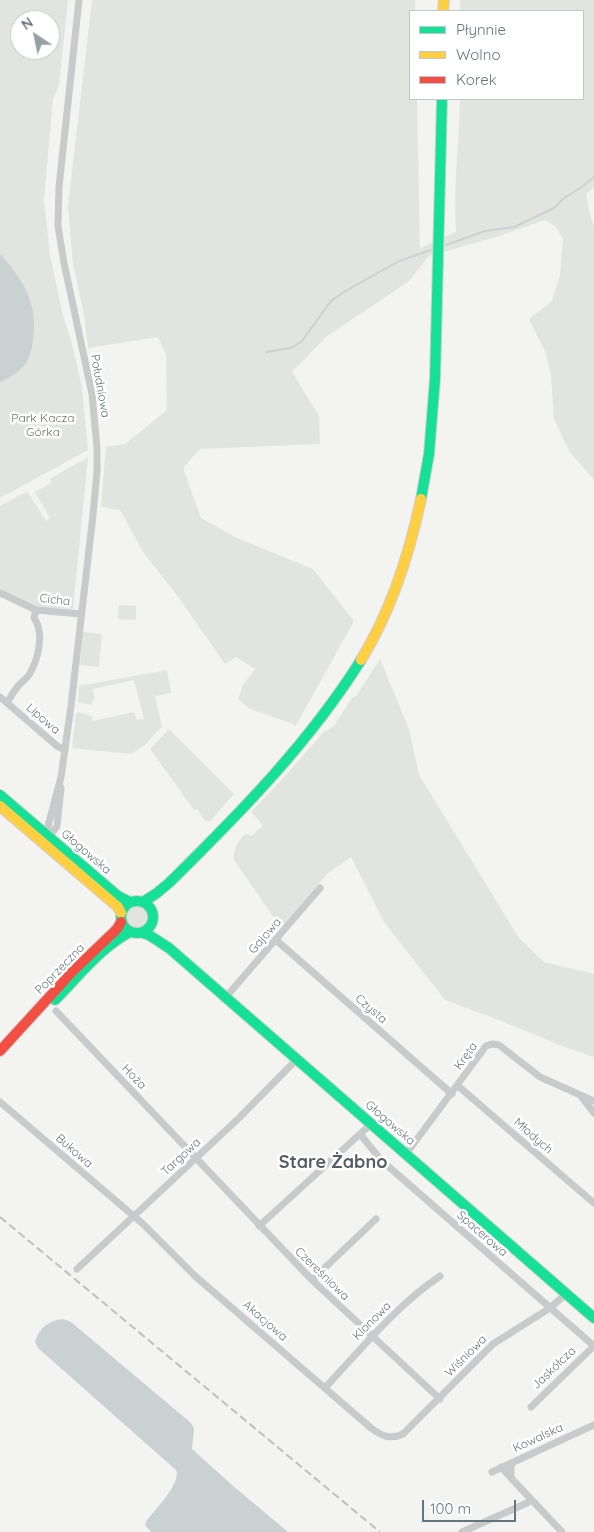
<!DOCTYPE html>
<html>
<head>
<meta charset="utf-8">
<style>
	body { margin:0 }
	#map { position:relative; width:594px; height:1532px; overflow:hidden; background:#f3f3f1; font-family:Quicksand,sans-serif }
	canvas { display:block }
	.legend { position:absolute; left:409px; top:10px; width:175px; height:90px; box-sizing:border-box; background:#fff; border:1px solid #c1c8cc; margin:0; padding:6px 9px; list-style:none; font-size:15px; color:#64757f }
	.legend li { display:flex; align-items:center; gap:10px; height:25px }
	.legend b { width:25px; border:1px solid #c1c8cc }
	.north { position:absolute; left:10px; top:10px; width:50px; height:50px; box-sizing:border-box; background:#fff; border:1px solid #c1c8cc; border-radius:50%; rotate:326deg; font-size:14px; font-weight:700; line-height:20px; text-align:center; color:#64757f }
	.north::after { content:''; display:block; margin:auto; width:18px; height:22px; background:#96a1a7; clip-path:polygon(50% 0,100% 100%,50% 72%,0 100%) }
	.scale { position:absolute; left:422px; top:1500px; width:94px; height:22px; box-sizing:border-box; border:2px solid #64757f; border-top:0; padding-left:6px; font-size:15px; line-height:18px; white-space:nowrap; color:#64757f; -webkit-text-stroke:4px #fff; paint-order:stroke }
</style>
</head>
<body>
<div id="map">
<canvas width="594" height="1532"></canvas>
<ul class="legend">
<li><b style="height:6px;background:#16e098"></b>Płynnie</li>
<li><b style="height:6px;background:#ffcf43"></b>Wolno</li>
<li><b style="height:6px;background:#f24e42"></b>Korek</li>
</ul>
<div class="north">N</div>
<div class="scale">100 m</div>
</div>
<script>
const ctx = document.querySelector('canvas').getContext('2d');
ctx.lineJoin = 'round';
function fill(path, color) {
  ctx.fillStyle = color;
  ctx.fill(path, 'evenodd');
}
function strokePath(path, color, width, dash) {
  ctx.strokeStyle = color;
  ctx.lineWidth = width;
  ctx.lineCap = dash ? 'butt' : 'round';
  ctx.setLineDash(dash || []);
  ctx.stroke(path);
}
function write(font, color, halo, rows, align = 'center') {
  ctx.font = font + ' Quicksand,sans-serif';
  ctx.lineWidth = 5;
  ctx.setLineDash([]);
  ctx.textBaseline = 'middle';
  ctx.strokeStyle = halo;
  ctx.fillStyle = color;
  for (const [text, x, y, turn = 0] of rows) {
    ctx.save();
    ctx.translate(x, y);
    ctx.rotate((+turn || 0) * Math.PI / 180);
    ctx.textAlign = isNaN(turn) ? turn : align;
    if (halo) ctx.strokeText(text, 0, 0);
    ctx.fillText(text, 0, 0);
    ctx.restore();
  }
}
fill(new Path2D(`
	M0 0H68L59 86 53 99 44 201 50 255 63 316 71 340 82 387 88 450 0 498ZM20 20H50V50H20Z
	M92 0H415V11H410V99H417L420 249 434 241 456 232C453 188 459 143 460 99H583V11H460V0H594V187L586 194 590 215 594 226V480L569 451 554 419 551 375 545 351 529 319 552 301 560 275 563 239 556 227 545 220 493 238 429 256 409 281 326 337 292 372 319 416 320 444 200 449 183 468 201 518 237 538 313 569 354 621 295 727 293 724 250 709 238 699 243 685 255 669 236 657 225 664 179 598 143 552 120 510 101 507 106 447 125 444 167 410 166 354 158 337 88 348 84 315 73 264 68 206Z
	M88 457 73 609 29 607 0 590V506L27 491 46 521 50 518 35 492 51 483 50 479Z
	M119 605 136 606V620L118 619Z
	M83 632 102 634 99 667 80 665Z
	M380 659 409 729 419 775 519 938 544 962 594 974V1057L562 1046 499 1020 445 1000 384 922 351 857 327 874 281 928 234 860C233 848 237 843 245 834L252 836 263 825 251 812 287 774 313 744 323 733 334 726 352 698 356 696Z
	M167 670 171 693 155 696 162 726 145 745 131 754 72 748 76 714 79 712 91 716 93 721 134 712 137 720 144 719 134 680 93 689 95 700 92 701V705L78 702 79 686Z
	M169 729 234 794 210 821H205L197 809 194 810 150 749Z
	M126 917a11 11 0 1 1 22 0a11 11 0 1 1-22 0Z`), '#e2e5df');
fill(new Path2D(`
	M0 254C24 280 38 304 33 340 30 364 22 372 0 382Z
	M63 1319 71 1322 191 1423 194 1428 192 1449 232 1485 288 1532H151L145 1525 147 1520C155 1510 182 1482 176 1470L38 1348 35 1342C39 1328 49 1320 63 1319Z`), '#c9d1d3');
strokePath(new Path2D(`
	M446 245 485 231 514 227 554 208 564 198 582 187 594 177
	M266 352 291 348 302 341 331 301 344 292 399 261 431 250`), '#c9d1d3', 2);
const fast = new Path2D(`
	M421 499 429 454 435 379 442 99
	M0 795 118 896 130 902
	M121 917a16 16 0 1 1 32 0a16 16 0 1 1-32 0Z
	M143 902 157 893 170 882C240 813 309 743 361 660
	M143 933 149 935 169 948 594 1318
	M55 1000C78 977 101 947 130 932`);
const slow = new Path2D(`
	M443 11 444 0
	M361 660C391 611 409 556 421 499
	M0 806 118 907 121 913`);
const jam = new Path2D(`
	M0 1051 73 971 117 929 121 922`);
strokePath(fast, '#cfd0d0', 12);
strokePath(slow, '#cfd0d0', 12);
strokePath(jam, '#cfd0d0', 12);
strokePath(new Path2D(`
	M0 593 36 610 81 614
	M0 697 57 746 65 750
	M7 703C10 697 14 691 18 686 22 682 26 679 29 675 38 660 45 633 34 618L36 610
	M50 837 48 826 61 777 71 706 93 515 97 471V448L92 394 64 263 58 226 59 187 79 0
	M48 839 57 826 61 788
	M276 940 452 1094
	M226 997 320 888
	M56 1011 312 1280 440 1399
	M458 1086 594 1203
	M581 1096 594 1113
	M0 1102 143 1224 195 1276 371 1428C382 1436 390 1440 403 1434L493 1344 550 1308 566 1294
	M360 1134 381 1160 594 1346
	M406 1154 486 1046 492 1044 499 1045 540 1077 594 1101
	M259 1226 371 1124
	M77 1269 239 1118 297 1059
	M312 1280 376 1219
	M325 1388C361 1349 396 1306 440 1276
	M531 1407 594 1346
	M501 1467 511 1478V1463
	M492 1472 594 1425
	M511 1478 562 1532
	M462 1532 527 1503 531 1499`), '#c8cacb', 7);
strokePath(fast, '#16e098', 10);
strokePath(slow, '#ffcf43', 10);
strokePath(jam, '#f24e42', 10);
strokePath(new Path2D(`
	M0 1217 380 1532`), '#bebfc0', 2, [8, 4]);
write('12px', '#64757f', '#fff', [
	["Południowa",100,386,80],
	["Cicha",55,600,7],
	["Lipowa",43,719,41],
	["Głogowska",86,852,41],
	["Gajowa",265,936,-49],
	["Poprzeczna",60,969,-46],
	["Czysta",371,1009,41],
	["Kręta",466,1056,-54],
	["Hoża",134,1077,46],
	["Głogowska",390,1123,41],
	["Młodych",533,1136,41],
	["Bukowa",74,1151,41],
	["Targowa",181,1157,-43],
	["Spacerowa",482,1234,41],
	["Czereśniowa",322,1274,44],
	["Akacjowa",265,1321,41],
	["Klonowa",372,1321,-45],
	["Wiśniowa",466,1356,-45],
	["Jaskółcza",554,1368,-44],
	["Kowalska",538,1438,-25]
]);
write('12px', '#687763', '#fff', [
	["Park Kacza",43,418],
	["Górka",43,432]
]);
write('bold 18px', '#525d65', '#fff', [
	["Stare Żabno",333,1163]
]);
</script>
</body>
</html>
